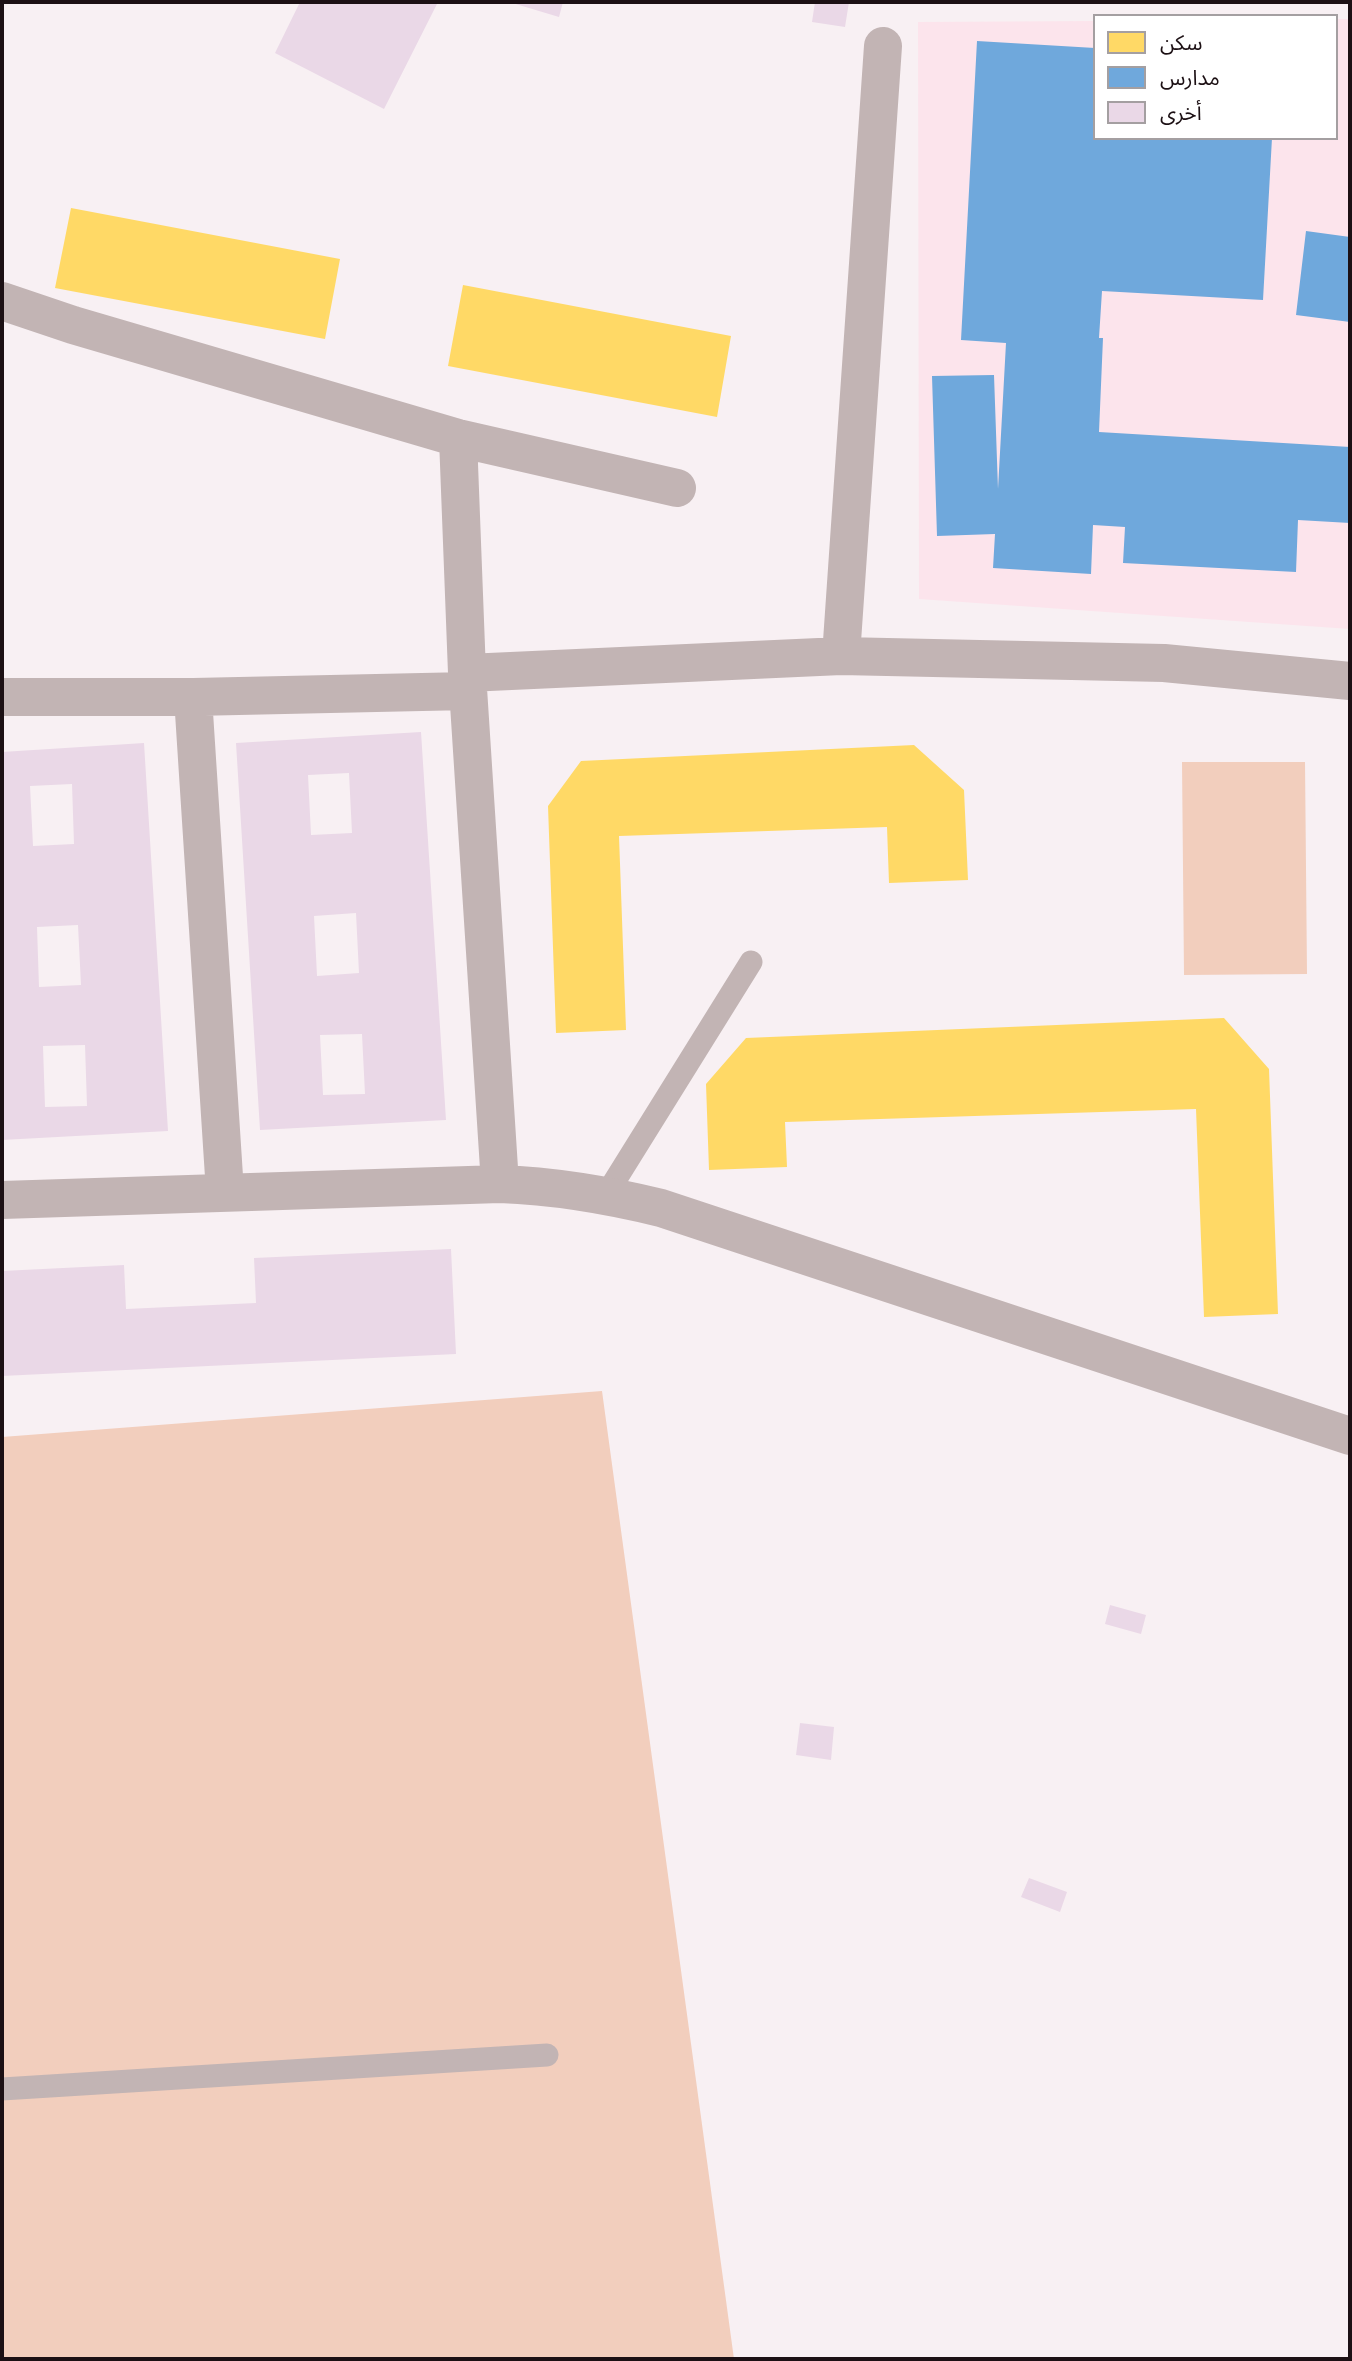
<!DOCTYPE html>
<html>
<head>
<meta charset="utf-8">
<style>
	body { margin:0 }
	#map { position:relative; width:1352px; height:2361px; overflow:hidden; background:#f8f0f3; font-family:"Space Grotesk","Noto Sans Arabic",sans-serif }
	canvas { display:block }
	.frame { position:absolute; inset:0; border:4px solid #1c1014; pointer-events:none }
	.legend { position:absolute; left:1093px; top:14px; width:245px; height:126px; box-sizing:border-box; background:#fff; border:2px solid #a49fa1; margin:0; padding:9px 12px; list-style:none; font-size:21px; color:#1c1014 }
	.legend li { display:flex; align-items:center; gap:14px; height:35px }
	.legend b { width:35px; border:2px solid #a49fa1 }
</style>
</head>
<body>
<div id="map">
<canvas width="1352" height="2361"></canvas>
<div class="frame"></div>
<ul class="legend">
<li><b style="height:19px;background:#ffd966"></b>سكن</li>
<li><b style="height:19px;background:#6fa8dc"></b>مدارس</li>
<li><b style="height:19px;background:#ead8e7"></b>أخرى</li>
</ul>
</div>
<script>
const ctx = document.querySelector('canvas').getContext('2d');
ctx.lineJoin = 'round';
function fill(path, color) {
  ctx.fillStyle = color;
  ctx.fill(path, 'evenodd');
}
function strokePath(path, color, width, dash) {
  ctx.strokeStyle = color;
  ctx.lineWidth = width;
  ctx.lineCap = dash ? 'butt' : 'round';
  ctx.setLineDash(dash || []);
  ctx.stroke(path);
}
fill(new Path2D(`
	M1336 19H1350V629L919 599 918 22 1095 21V138H1336Z`), '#fce4ec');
fill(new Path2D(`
	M1182 762H1305L1307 974 1184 975Z
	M602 1391 734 2359H2V1437Z`), '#f2cebd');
fill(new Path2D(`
	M71 208 340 259 325 339 55 288Z
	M463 285 731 336 717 417 448 366Z
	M914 745 964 790 968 880 889 883 887 827 619 836 626 1030 556 1033 548 806 581 761Z
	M1224 1018 1269 1069 1278 1314 1204 1317 1196 1109 785 1122 787 1167 709 1170 706 1084 746 1038Z`), '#ffd966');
fill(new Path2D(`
	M977 41 1095 48V138H1272L1263 300 1102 291 1099 338H1103L1099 432 1350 447V523L1298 520 1296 572 1123 563 1125 527 1093 525 1091 574 993 568 995 534 937 536 932 376 994 375 998 489 1006 343 961 340Z
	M1306 231 1350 237V322L1296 315Z`), '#6fa8dc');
fill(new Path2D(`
	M300 2H438L384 109 275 53Z
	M509 2H563L559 17Z
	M815 2H849L845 27 812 22Z
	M421 732 446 1120 260 1130 236 743ZM349 773 352 833 311 835 308 775ZM356 913 359 973 317 976 314 916ZM362 1034 365 1094 323 1095 320 1035Z
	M144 743 168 1131 2 1140V752ZM72 784 74 844 33 846 30 786ZM78 925 81 985 39 987 37 927ZM85 1045 87 1106 45 1107 43 1046Z
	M451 1249 456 1354 2 1376V1271L124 1265 126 1309 256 1303 254 1258Z
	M1110 1605 1146 1615 1141 1634 1105 1624Z
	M800 1723 834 1727 831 1760 796 1755Z
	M1029 1878 1067 1892 1060 1912 1021 1897Z`), '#ead8e7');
strokePath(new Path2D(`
	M606 1195 751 962
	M2 2089 547 2055`), '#c2b4b4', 23);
strokePath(new Path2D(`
	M2 301 73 325 458 438 677 488
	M458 438 467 673
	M841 656 883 46
	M2 697H193L468 691
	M193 697 225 1192
	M500 1184C555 1186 608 1195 661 1208L1350 1436
	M2 1200 500 1184 467 673 841 656 1164 663 1350 681`), '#c2b4b4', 38);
</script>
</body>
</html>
